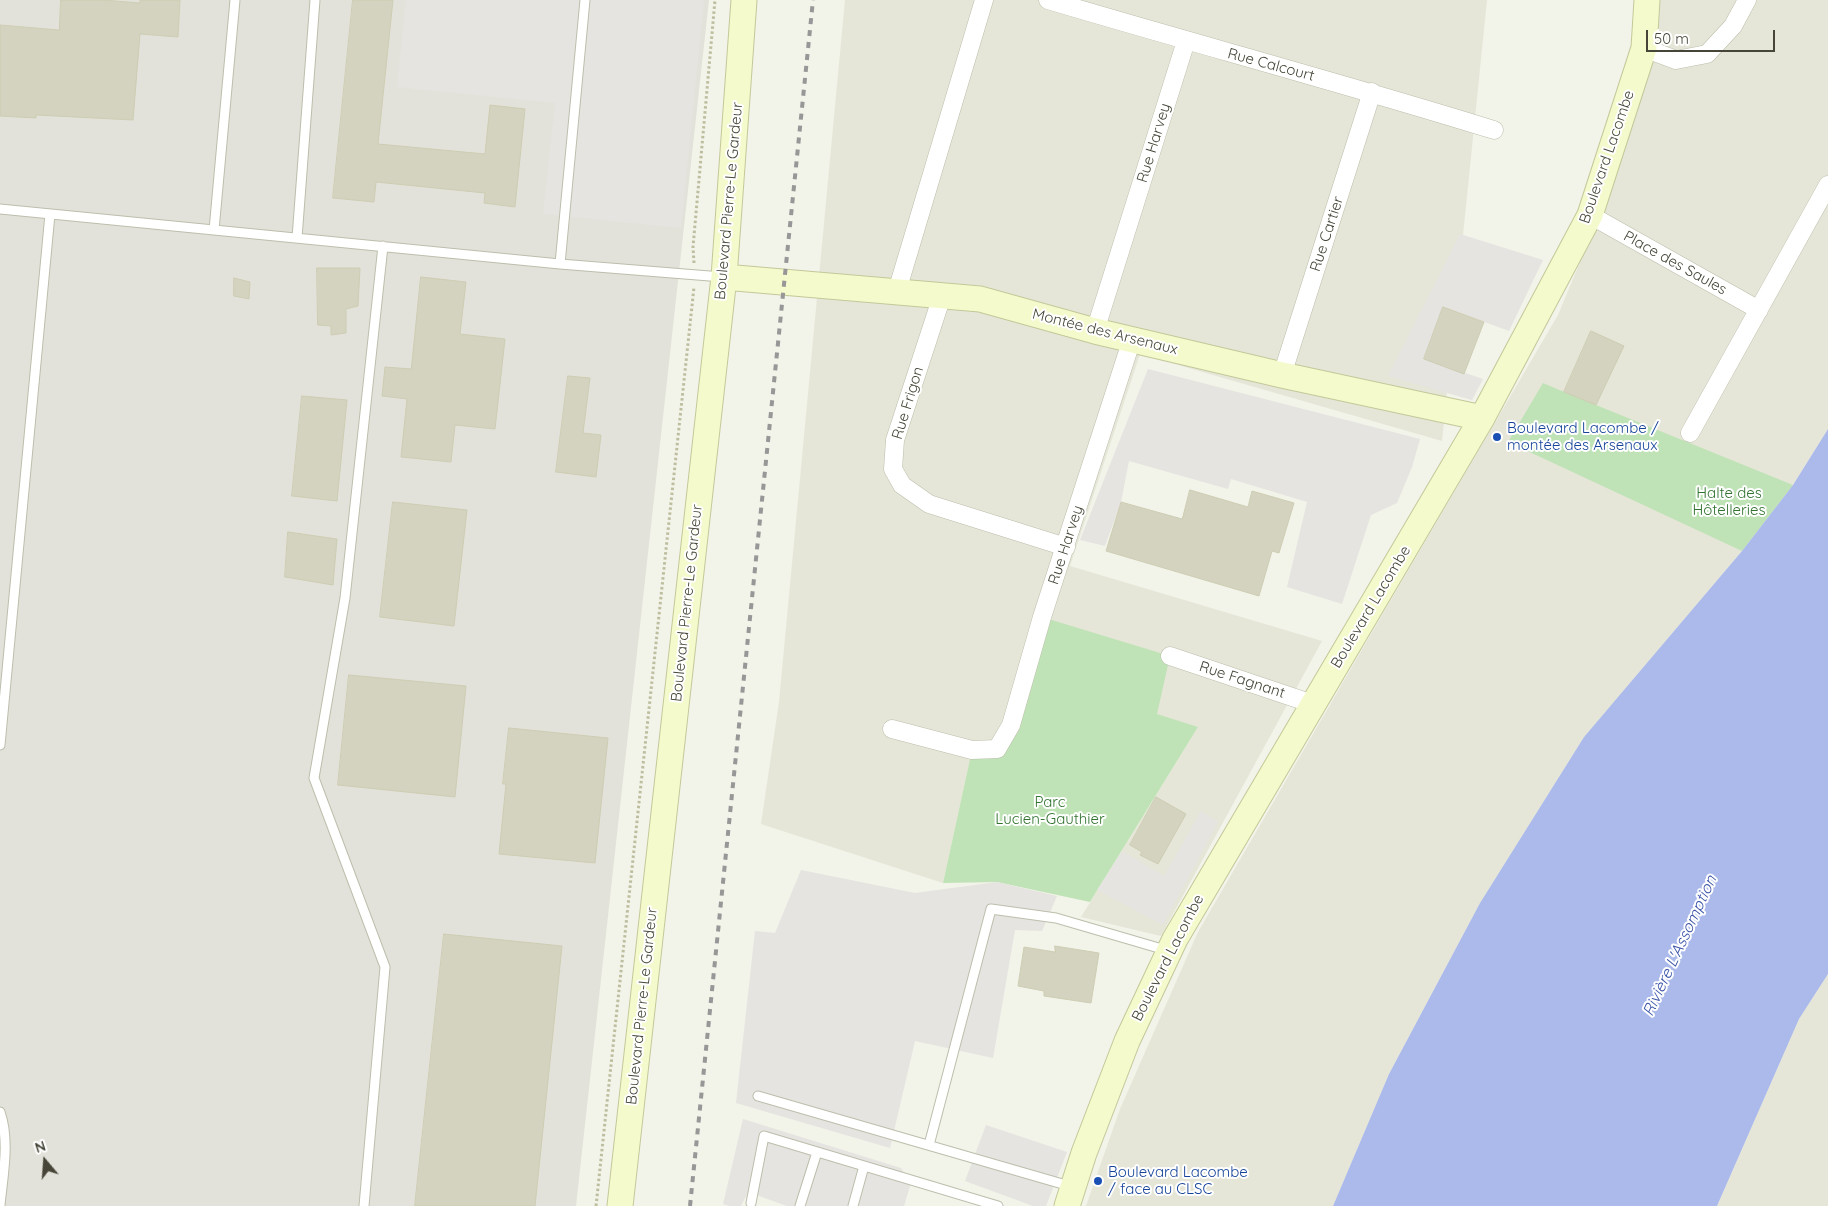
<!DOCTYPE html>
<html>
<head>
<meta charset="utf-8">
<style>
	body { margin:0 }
	#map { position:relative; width:1828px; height:1206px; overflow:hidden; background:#f2f3e9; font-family:Quicksand,sans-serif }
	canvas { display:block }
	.north { position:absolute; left:20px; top:1136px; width:50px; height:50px; -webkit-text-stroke:4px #fff; paint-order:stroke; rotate:342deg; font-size:14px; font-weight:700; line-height:20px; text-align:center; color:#464538 }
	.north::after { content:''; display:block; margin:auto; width:18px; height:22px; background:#464538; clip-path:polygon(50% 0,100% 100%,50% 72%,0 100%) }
	.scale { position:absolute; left:1646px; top:30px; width:129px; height:22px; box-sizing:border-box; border:2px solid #464538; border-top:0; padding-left:6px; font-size:15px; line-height:18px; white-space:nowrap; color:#464538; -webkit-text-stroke:4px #fff; paint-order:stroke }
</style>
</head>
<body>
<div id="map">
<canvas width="1828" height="1206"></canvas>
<div class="north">N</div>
<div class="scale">50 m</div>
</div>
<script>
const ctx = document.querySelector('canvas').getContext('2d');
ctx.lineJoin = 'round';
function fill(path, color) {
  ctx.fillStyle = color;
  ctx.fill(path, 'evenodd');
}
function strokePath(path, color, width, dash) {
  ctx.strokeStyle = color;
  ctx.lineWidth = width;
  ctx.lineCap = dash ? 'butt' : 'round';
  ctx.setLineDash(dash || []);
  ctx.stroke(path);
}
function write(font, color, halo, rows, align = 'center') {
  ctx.font = font + ' Quicksand,sans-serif';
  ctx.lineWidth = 4;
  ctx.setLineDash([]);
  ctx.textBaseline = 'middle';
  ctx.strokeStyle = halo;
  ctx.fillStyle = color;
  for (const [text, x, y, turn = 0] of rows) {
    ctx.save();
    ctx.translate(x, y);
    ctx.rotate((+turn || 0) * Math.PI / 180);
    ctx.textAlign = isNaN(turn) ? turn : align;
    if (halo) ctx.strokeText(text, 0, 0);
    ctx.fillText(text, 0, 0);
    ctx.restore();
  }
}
fill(new Path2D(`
	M845 0H1487L1442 441 1140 354 1070 566 1322 641 1161 936 1081 917 1198 727 972 751 943 883 761 824 779 702Z
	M1658 0H1828V429L1793 485 1742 551 1584 737 1480 903 1389 1074 1333 1206H1086L1120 1109 1198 932 1385 610 1558 315 1613 183Z
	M1828 974V1206H1717L1799 1019Z`), '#e6e6d8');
fill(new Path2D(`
	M0 0H709L576 1206H0Z`), '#e3e2da');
fill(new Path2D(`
	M1543 383 1564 392 1793 485 1742 551 1508 442Z
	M1042 617 1170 656 1157 714 1198 727 1090 902 997 882 943 883 972 750 997 749Z`), '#bfe3b6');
fill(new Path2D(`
	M406 0H704L681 228 543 214 555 103 397 87Z
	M1460 234 1543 260 1509 331 1444 307 1424 359 1483 379 1472 400 1388 376Z
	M1148 369 1420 439 1412 467 1397 503 1371 515 1342 604 1287 587 1307 502 1231 479 1228 489 1129 461 1121 502 1105 546 1080 540Z
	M1201 811 1218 822 1163 925 1097 890 1122 851 1164 876Z
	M801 870 915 893 997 882 1057 896 1042 931 1015 930 993 1058 915 1041 890 1148 736 1103 755 931 775 933Z
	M743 1119 901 1168 911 1183 904 1206H787L748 1192 741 1206H730L723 1204Z
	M986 1125 1067 1152 1046 1206H1033L965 1181Z`), '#e5e4e0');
fill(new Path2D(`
	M1828 429V974L1799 1019 1717 1206H1333L1389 1074 1480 903 1584 737 1742 551 1793 485Z`), '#abbaea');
const building = new Path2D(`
	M61 0H103L140 3V0H180L178 37 140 34 133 120 36 115V118L0 116V25L59 30Z
	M353 0H393L378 144 485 154 490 105 525 109 515 207 484 203 485 193 376 182 374 202 333 198Z
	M317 268H360L358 306 346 309V333L331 335V326L318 325Z
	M421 277 466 282 460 334 505 339 495 429 455 425 451 462 401 457 407 399 382 396 385 367 411 369Z
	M234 278 250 282 249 299 234 296Z
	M1443 307 1484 322 1464 374 1424 359Z
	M1591 331 1624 346 1596 405 1564 392Z
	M568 376 590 378 583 433 601 435 596 477 556 472Z
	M302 396 347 400 337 501 292 496Z
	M1190 490 1248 507 1252 491 1294 503 1279 553 1272 551 1259 596 1106 551 1121 502 1182 519Z
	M393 502 467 510 454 626 380 617Z
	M288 532 337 539 333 585 285 577Z
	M349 675 466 686 455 797 338 785Z
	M509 728 608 738 595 863 499 854 506 784H503Z
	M1156 797 1186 814 1158 864 1140 855 1142 852 1130 845Z
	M444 934 562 946 535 1206H415Z
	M1055 946 1099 953 1091 1003 1044 996V991L1018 986 1024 947 1055 952Z`);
fill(building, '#d3d3bf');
strokePath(building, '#cecdb3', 1);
const lane = new Path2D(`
	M0 209 560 264 722 277
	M214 230 235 0
	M297 238 315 0
	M560 264 585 0
	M0 745 50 214
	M758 1096 1073 1187
	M0 1112C10 1141 3 1175 0 1205
	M929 1145 991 909 1056 918 1169 951
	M751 1203 764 1136 998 1206
	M364 1206 385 967 314 778 345 598 383 246
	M800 1206 817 1152
	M853 1206 864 1166`);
const street = new Path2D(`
	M1048 0C1196 44 1346 84 1494 130
	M1644 48 1676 60 1707 54 1733 26 1747 0
	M1590 215 1759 310
	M897 291 984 0
	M942 296 895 440 893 469 902 485 929 504 1066 547
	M1095 331 1186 41
	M1282 375 1372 92
	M1690 433 1828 185
	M1170 656 1313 704
	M892 729 972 750 997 749 1011 725 1042 617 1132 339`);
const secondary = new Path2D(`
	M724 277 980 299 1095 331 1282 375 1482 418
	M620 1206 724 277 744 0
	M1067 1206 1084 1153 1127 1041 1175 939 1482 418 1590 215 1644 48 1647 0`);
strokePath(lane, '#bdbeac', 11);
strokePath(street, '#bdbeac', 19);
strokePath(secondary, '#c4c899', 27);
strokePath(new Path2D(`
	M694 263 693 247 715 0
	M596 1206 694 287`), '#bebe9f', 3, [2.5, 2.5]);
strokePath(lane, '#fff', 9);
strokePath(street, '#fff', 18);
strokePath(secondary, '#f5facc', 25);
strokePath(new Path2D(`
	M690 1206 813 0`), '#979797', 4, [6, 6]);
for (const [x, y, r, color] of [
	[1497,437,5,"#1a4fb4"],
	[1098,1181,5,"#1a4fb4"]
]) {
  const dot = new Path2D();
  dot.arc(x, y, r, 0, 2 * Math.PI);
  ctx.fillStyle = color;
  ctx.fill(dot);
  strokePath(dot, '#fff', 2);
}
write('15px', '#464538', '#fff', [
	["Rue Calcourt",1271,65,15],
	["Rue Harvey",1154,143,-73],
	["Boulevard Lacombe",1607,157,-71],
	["Boulevard Pierre-Le Gardeur",729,201,-85],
	["Rue Cartier",1327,234,-72],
	["Place des Saules",1675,263,29],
	["Montée des Arsenaux",1105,332,14],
	["Rue Frigon",908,403,-73],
	["Rue Harvey",1066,545,-72],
	["Boulevard Pierre-Le Gardeur",687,603,-84],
	["Boulevard Lacombe",1371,607,-59],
	["Rue Fagnant",1242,680,18],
	["Boulevard Lacombe",1168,958,-63],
	["Boulevard Pierre-Le Gardeur",642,1006,-84]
]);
write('15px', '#164399', '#fff', [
	["Boulevard Lacombe /",1507,428],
	["montée des Arsenaux",1507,445],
	["Boulevard Lacombe",1108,1172],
	["/ face au CLSC",1108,1189]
], 'left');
write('15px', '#327330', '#fff', [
	["Halte des",1729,493],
	["Hôtelleries",1729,510],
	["Parc",1050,802],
	["Lucien-Gauthier",1050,819]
]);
write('italic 16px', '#3b54a8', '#fff', [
	["Rivière L'Assomption",1680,946,-65]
]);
</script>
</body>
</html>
